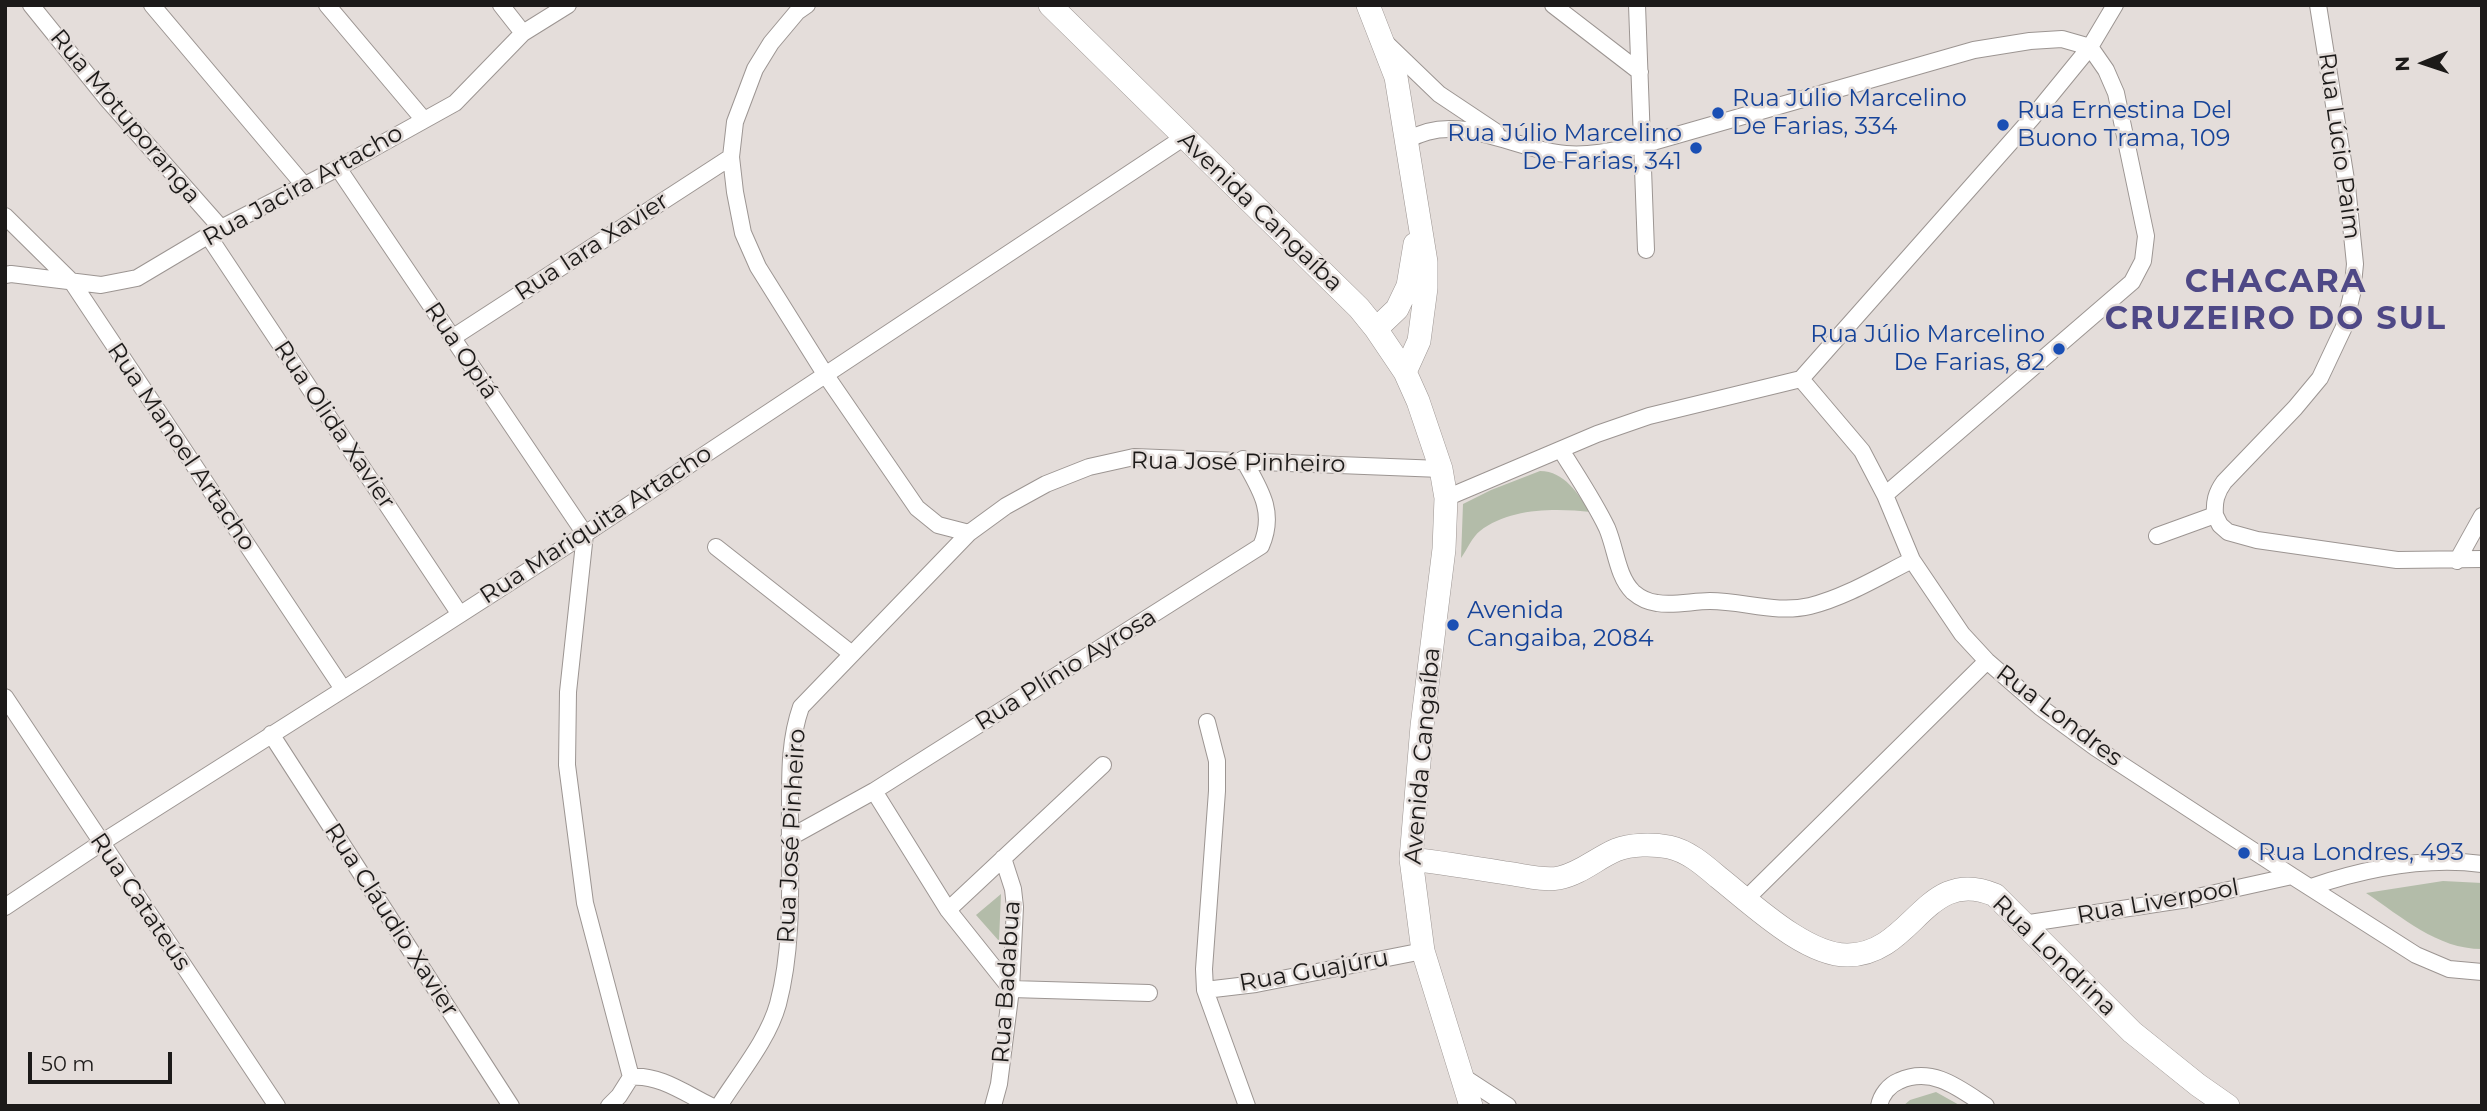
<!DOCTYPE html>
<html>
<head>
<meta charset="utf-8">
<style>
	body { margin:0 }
	#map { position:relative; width:2487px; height:1111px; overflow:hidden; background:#e4ddda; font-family:Montserrat,sans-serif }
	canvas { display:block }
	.frame { position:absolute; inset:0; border:7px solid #1c1a19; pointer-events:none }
	.north { position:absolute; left:2389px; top:28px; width:70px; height:70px; -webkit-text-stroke:5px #e4ddda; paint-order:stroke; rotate:268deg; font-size:19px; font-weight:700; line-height:28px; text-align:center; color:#1c1a19 }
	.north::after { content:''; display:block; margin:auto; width:24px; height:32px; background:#1c1a19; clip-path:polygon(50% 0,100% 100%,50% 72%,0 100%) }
	.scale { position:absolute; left:28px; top:1052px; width:144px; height:32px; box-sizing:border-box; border:4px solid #1c1a19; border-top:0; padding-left:9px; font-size:21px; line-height:24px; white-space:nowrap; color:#1c1a19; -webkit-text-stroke:5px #e4ddda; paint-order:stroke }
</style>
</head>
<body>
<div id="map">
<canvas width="2487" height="1111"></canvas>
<div class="frame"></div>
<div class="north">N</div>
<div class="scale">50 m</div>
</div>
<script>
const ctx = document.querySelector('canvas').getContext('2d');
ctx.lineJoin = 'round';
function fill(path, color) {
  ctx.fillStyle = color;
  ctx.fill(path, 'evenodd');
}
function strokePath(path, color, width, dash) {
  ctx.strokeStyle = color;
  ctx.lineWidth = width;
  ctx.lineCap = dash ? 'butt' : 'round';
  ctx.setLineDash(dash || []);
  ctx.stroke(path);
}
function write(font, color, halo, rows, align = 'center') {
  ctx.font = font + ' Montserrat,sans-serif';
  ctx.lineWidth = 5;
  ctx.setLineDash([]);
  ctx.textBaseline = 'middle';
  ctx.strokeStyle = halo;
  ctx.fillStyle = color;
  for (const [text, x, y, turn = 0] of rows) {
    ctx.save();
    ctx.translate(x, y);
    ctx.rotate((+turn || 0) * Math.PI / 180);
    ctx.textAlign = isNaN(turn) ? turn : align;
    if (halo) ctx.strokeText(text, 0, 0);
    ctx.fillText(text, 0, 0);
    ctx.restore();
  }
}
fill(new Path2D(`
	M1540 471C1565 471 1577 494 1591 512 1555 508 1509 508 1480 531 1472 537 1467 550 1461 558L1463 504 1491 490Z
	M2443 881 2482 883V949C2437 949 2402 917 2366 893Z
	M1001 894 999 941 976 915Z
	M1936 1092 1961 1106H1903L1910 1100Z`), '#b3bca9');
const street = new Path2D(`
	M31 5 107 99 221 228
	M152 5 303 184
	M327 5 424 120
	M501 5 523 33
	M807 5 797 12 771 43 755 69 735 122 731 157 735 192 743 233 758 267 825 374 917 508 938 525 969 533
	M1553 5 1640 72
	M1637 5 1646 250
	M1386 43 1439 94 1496 132
	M1408 140C1458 110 1512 150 1566 154 1592 156 1617 150 1642 145L1974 50 2030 41 2062 39 2090 47 2106 70 2116 93 2146 236 2143 261 2132 282 1885 495
	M338 168 585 534
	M5 216 72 282 343 689
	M209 237 459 613
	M5 275 11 274 101 285 137 278 221 228 338 168 455 103 523 33 568 5
	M452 338 731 157
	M1801 379 1862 451 1885 495 1912 560 1962 634 1987 661 2040 707 2096 748 2292 876 2416 955 2449 969 2482 972
	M1801 379 2032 118 2090 47 2115 5
	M1561 450C1577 476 1594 501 1607 528 1616 549 1617 576 1633 592 1640 598 1648 602 1657 603 1674 606 1693 601 1710 601 1744 601 1776 614 1810 606 1846 597 1880 576 1912 560
	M1446 498 1597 434 1649 416 1801 379
	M2215 515 2220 525 2228 532 2257 540 2397 560 2482 559
	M585 534 568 692 567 765 585 903 631 1077 619 1096 609 1106
	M2157 536 2215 515C2214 502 2216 493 2224 482L2295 408 2320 378 2344 327 2352 294 2355 264 2347 186 2318 5
	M716 547 852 654
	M2457 561 2482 516
	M5 697 277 1106
	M1207 722 1217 761V791L1204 969 1205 990 1247 1106
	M271 734 511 1106
	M874 791 948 910 1011 989
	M789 838 874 791 1261 546C1276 512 1260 489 1243 459
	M2311 887C2364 869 2426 857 2482 864
	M1746 899 1987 661
	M5 907 101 843 366 675 585 534 1183 138
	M948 910 1103 765
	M2023 924 2188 899 2292 876
	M1011 989 1149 993
	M1205 990 1256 984 1423 951
	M1462 1076 1508 1106
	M631 1077C659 1074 686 1094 711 1106
	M719 1106C739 1074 768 1040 778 1004 795 940 789 868 790 802 790 770 790 738 801 707L969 533 1006 506 1046 484 1089 467 1134 457 1441 469
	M993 1106 999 1084 1011 989 1015 907 1013 889 1003 858
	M1879 1106C1881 1095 1889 1085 1899 1081 1932 1066 1959 1088 1986 1106`);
const secondary = new Path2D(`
	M1050 5 1359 308 1376 329 1405 372 1418 401 1441 469 1446 498 1444 549 1422 726 1411 859 1423 951 1471 1106
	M1368 5 1396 77 1426 262V288L1419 341 1405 372
	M1376 329 1397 309 1408 286 1415 244
	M1411 859C1443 863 1475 868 1506 873 1523 875 1542 881 1559 878 1580 874 1597 858 1616 850 1631 844 1653 844 1669 847 1688 851 1704 865 1718 877 1751 903 1806 956 1848 955 1914 954 1925 865 1995 895L2132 1032 2198 1085 2228 1106`);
strokePath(street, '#9c9592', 18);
strokePath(secondary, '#9c9592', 24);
strokePath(street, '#fff', 16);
strokePath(secondary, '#fff', 23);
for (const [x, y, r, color] of [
	[1718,113,7,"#1a4fb4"],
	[2003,125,7,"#1a4fb4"],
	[1696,148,7,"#1a4fb4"],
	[2059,349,7,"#1a4fb4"],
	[1453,625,7,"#1a4fb4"],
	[2244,853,7,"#1a4fb4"]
]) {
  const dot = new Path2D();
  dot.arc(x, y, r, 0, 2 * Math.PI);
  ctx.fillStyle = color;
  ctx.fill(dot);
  strokePath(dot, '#e4ddda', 2.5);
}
write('24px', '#164399', '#e4ddda', [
	["Rua Júlio Marcelino",1732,99],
	["De Farias, 334",1732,127],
	["Rua Ernestina Del",2017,111],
	["Buono Trama, 109",2017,139],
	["Rua Júlio Marcelino",1682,134,"right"],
	["De Farias, 341",1682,162,"right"],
	["Rua Júlio Marcelino",2045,335,"right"],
	["De Farias, 82",2045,363,"right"],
	["Avenida",1467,611],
	["Cangaiba, 2084",1467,639],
	["Rua Londres, 493",2258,853]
], 'left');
write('24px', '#1c1a19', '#e4ddda', [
	["Rua Motuporanga",125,117,50],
	["Rua Lúcio Paim",2339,146,82],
	["Rua Jacira Artacho",303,186,-29],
	["Avenida Cangaíba",1260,212,44],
	["Rua Iara Xavier",592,247,-33],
	["Rua Opiá",461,351,56],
	["Rua Olida Xavier",334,425,56],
	["Rua Manoel Artacho",181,447,56],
	["Rua José Pinheiro",1238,463,1],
	["Rua Mariquita Artacho",596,525,-33],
	["Rua Plínio Ayrosa",1066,670,-32],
	["Rua Londres",2059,716,37],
	["Avenida Cangaíba",1423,756,-85],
	["Rua José Pinheiro",792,836,-87],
	["Rua Catateús",140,902,56],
	["Rua Liverpool",2158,902,-10],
	["Rua Cláudio Xavier",391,920,57],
	["Rua Londrina",2054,956,44],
	["Rua Guajúru",1314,971,-10],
	["Rua Badabua",1007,982,-86]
]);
ctx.letterSpacing = '2px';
write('bold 32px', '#4e4886', '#e4ddda', [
	["CHACARA",2276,283],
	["CRUZEIRO DO SUL",2276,320]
]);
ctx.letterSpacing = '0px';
</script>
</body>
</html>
